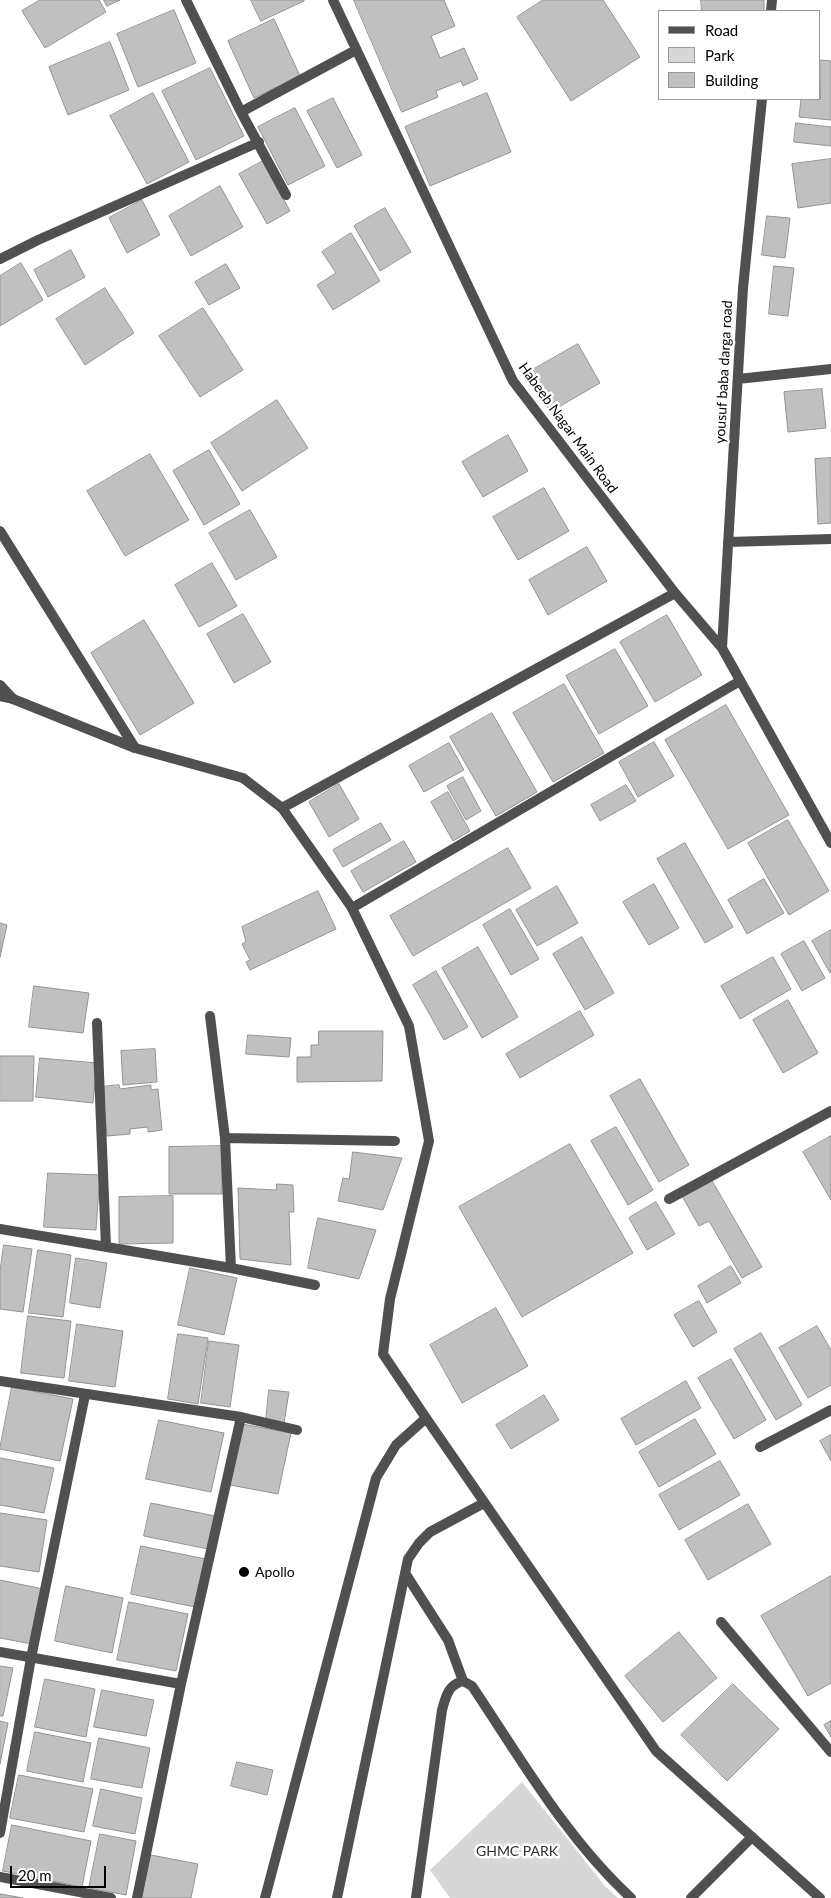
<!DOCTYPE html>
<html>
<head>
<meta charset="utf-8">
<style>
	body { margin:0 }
	#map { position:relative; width:831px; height:1898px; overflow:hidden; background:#fff; font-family:Lato,sans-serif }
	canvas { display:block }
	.legend { position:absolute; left:658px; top:10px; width:162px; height:90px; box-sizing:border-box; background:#fff; border:1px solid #999; margin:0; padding:6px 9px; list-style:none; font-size:15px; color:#000 }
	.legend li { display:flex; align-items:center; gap:10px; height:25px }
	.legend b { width:25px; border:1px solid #999 }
	.scale { position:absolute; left:10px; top:1866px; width:96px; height:22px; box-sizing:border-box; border:2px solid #000; border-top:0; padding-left:6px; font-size:15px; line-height:18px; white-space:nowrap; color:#000; -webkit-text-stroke:4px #fff; paint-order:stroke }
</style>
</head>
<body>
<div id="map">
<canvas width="831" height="1898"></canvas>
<ul class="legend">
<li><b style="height:6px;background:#505050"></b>Road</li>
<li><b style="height:14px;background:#d7d7d7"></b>Park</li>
<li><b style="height:14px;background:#c0c0c0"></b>Building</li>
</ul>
<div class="scale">20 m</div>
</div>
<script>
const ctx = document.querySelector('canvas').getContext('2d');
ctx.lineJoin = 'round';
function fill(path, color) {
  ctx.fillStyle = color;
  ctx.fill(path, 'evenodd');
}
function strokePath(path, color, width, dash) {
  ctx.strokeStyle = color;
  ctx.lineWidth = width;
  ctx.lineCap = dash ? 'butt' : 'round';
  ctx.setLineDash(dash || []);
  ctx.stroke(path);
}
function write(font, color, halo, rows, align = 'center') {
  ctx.font = font + ' Lato,sans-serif';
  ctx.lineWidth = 5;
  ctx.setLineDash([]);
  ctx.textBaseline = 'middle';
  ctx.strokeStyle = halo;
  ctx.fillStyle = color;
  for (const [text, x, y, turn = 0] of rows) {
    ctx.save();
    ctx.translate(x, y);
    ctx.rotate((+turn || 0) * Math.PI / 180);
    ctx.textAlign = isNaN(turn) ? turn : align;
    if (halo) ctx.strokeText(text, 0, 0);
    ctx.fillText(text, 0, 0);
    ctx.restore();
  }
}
fill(new Path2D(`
	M522 1782 605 1886 618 1898H450L430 1870Z`), '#d7d7d7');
const building = new Path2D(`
	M40 0H99L106 12 45 48 22 11Z
	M104 0H120L107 6Z
	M251 0H304V1L261 21Z
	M354 0H444L455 26 431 36 440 58 464 48 478 79 463 86 461 81 436 91 438 97 402 112Z
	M543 0H603L640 57 571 101 517 17Z
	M701 0H764V11H702Z
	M174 10 196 63 138 87 117 34Z
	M274 19 300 76 254 98 228 41Z
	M110 42 129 90 68 115 49 67Z
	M820 60 831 61V120L799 117 801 99H820Z
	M210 68 244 136 196 160 162 91Z
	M153 93 189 162 147 184 110 116Z
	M487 93 511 152 430 186 405 127Z
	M333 98 362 155 337 168 307 111Z
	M295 108 325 166 288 185 258 127Z
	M796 123 831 127V146L794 142Z
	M831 159V203L798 208 792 164Z
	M263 161 290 211 267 224 239 174Z
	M220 186 243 227 191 256 169 216Z
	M142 200 160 235 127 253 109 218Z
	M385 208 411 252 380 271 354 226Z
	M767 216 790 218 785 258 762 255Z
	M351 233 380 281 333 310 317 285 336 273 322 252Z
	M71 250 85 277 48 297 34 270Z
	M21 263 43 300 0 326V276Z
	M226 264 240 288 209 305 195 282Z
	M774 266 794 268 788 316 769 314Z
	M105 288 134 333 85 365 56 319Z
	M203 308 243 370 200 397 159 336Z
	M578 344 600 383 550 412 527 373Z
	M822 389 826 428 788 432 784 392Z
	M277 400 308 448 242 491 211 443Z
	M508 435 528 471 483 497 462 462Z
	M209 450 240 504 204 525 173 471Z
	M150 454 189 520 125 556 87 491Z
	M831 458V523L818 524 815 459Z
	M544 488 569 531 518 560 493 517Z
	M250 510 277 557 236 580 209 533Z
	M587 547 607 581 548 615 529 580Z
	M212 563 237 606 199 627 175 585Z
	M243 614 271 662 234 683 207 634Z
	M667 615 702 675 655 702 620 642Z
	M144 620 194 703 140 735 91 653Z
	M615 649 648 706 599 734 566 676Z
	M564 684 604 753 553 782 513 713Z
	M726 705 789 815 728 849 665 740Z
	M492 713 537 792 496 816 450 737Z
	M654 742 674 776 638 797 619 762Z
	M449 743 464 770 424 792 409 766Z
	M463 777 481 811 466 820 447 786Z
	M339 784 359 819 329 837 309 802Z
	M626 785 636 801 600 821 591 805Z
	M448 792 470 831 453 841 431 802Z
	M788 820 829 891 789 915 748 843Z
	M381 823 391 840 343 867 333 850Z
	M404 841 416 862 363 892 351 871Z
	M685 843 733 927 705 943 657 859Z
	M508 848 531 888 413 956 390 916Z
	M764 879 784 913 747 934 728 900Z
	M654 884 679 928 649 945 623 902Z
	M557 886 578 923 537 946 516 910Z
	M318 891 336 929 250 970 246 962 250 960 242 944 246 942 242 927Z
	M510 909 539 959 511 975 483 925Z
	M0 923 7 925 0 957Z
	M831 930V972L830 973 812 941Z
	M582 937 614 993 585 1010 553 954Z
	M804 941 825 978 802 991 781 954Z
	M478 947 518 1017 482 1038 442 968Z
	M773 957 791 989 740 1019 721 986Z
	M436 971 468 1027 444 1040 413 985Z
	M34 986 89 993 83 1033 29 1027Z
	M788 1000 818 1053 783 1073 753 1020Z
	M580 1011 594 1035 520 1078 506 1054Z
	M319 1031H383L382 1081 297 1082V1057H311V1045H318Z
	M248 1035 291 1038 289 1057 246 1054Z
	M155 1049 157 1082 123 1085 121 1051Z
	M0 1056H34L33 1101H0Z
	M40 1058 97 1063 93 1103 36 1097Z
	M640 1079 689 1165 659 1182 610 1096Z
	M119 1085 120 1089 151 1085V1090L158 1089 162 1130 148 1132V1127L130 1129V1134L107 1136 102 1087Z
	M616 1127 653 1190 628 1205 591 1141Z
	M831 1136V1200L803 1152Z
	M570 1144 633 1253 522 1317 459 1207Z
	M222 1146V1194H169V1147Z
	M353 1152 402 1158 383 1210 338 1201 343 1178 349 1179Z
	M48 1173 100 1175 96 1230 44 1227Z
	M711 1179 762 1267 742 1278 709 1221 699 1226 682 1196Z
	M277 1184 293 1185 294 1212H289L291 1265 240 1259 238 1188 276 1190Z
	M173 1196V1243L119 1244V1197Z
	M656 1202 675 1234 647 1250 629 1218Z
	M318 1218 376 1230 359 1279 308 1268Z
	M4 1245 32 1249 23 1312 0 1309V1271Z
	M38 1250 71 1255 63 1317 29 1313Z
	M76 1258 107 1263 100 1308 70 1303Z
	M731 1266 741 1283 707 1303 698 1286Z
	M190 1268 237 1278 224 1335 178 1325Z
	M699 1301 717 1332 693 1347 674 1315Z
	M496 1308 528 1366 462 1403 430 1345Z
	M28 1316 71 1321 64 1378 21 1373Z
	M77 1324 123 1331 115 1387 69 1381Z
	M817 1326 831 1350V1385L808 1398 779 1348Z
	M761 1333 802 1405 776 1420 734 1349Z
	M178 1334 208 1338 198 1404 168 1399Z
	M209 1341 239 1345 230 1407 201 1403Z
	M731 1359 766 1420 734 1439 698 1378Z
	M686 1381 701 1408 636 1445 621 1419Z
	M12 1387 73 1399 60 1461 0 1449Z
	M269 1390 289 1392 284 1423 266 1421Z
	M544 1395 559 1420 511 1449 496 1425Z
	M695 1419 716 1454 659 1487 639 1452Z
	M159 1420 224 1433 211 1492 146 1479Z
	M242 1424 291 1433 278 1494 230 1485Z
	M831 1435V1461L820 1441Z
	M0 1458 54 1468 44 1513 0 1505Z
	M720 1461 740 1495 679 1530 659 1495Z
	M151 1503 215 1516 208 1549 144 1536Z
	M748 1504 771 1544 708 1580 685 1540Z
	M0 1513 47 1520 39 1572 0 1566Z
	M141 1546 206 1559 195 1607 131 1594Z
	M831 1576V1683L808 1696 761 1616Z
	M0 1580 43 1589 32 1644 0 1638Z
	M66 1586 123 1598 112 1653 55 1641Z
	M129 1602 188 1614 176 1671 117 1660Z
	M679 1632 717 1678 663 1722 625 1676Z
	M0 1666 13 1668 3 1716H0Z
	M45 1679 95 1689 86 1737 35 1727Z
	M733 1684 779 1729 727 1781 681 1735Z
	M102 1690 154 1700 146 1736 94 1727Z
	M0 1721 8 1723 0 1764Z
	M831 1721V1737L824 1725Z
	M35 1732 91 1743 83 1782 27 1771Z
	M99 1738 150 1748 142 1788 91 1779Z
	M237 1762 273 1770 267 1795 231 1786Z
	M19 1775 93 1789 84 1832 10 1818Z
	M101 1789 142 1798 135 1834 93 1826Z
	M12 1825 91 1841 82 1887 3 1871Z
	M100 1834 136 1841 126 1895 89 1888Z
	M151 1855 198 1864 191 1898H142Z
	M1 1894 23 1898H0Z`);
fill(building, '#c0c0c0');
strokePath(building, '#949494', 1);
strokePath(new Path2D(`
	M186 0 241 112 286 195
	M333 0 513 381 675 593 722 648 831 843
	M771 11 772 0
	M241 112 356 50
	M0 259 38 240 259 142
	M738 379 831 369
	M0 531 135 748
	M728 542 831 539
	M722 648 743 288 762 99
	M0 685 13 699
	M282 808 675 593
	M352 908 740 681
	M210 1016 225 1138 231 1268
	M97 1023 106 1247
	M225 1138 395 1141
	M669 1199 831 1111
	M0 1229 231 1268 315 1285
	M0 1381 241 1417 297 1430
	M760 1447 831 1410
	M405 1573 448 1640 463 1681
	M721 1622 831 1752
	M0 1652 181 1684 137 1898
	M181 1684 241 1417
	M0 1833 31 1658 85 1395
	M0 1877 111 1898
	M265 1898 376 1478 396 1445 426 1418
	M337 1898 408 1559 419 1543 430 1532 484 1503
	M416 1898 442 1710C446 1696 448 1685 463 1681L472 1686C521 1759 566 1838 631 1898
	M691 1898 752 1837`), '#505050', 10);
strokePath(new Path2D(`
	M0 696 13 699 135 748 243 778 282 808 352 908 409 1026 429 1141 390 1299 383 1354 426 1418 656 1751 820 1898`), '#505050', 10);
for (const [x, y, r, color] of [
	[244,1572,6,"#000"]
]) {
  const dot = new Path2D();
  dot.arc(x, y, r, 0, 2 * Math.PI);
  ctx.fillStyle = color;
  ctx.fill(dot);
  strokePath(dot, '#fff', 2);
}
write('14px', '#000', '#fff', [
	["yousuf baba darga road",724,372,-87],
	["Habeeb Nagar Main Road",568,428,54]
]);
write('14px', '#000', '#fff', [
	["Apollo",255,1572]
], 'left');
write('14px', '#2e2e2e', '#fff', [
	["GHMC PARK",517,1851]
]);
</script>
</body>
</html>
